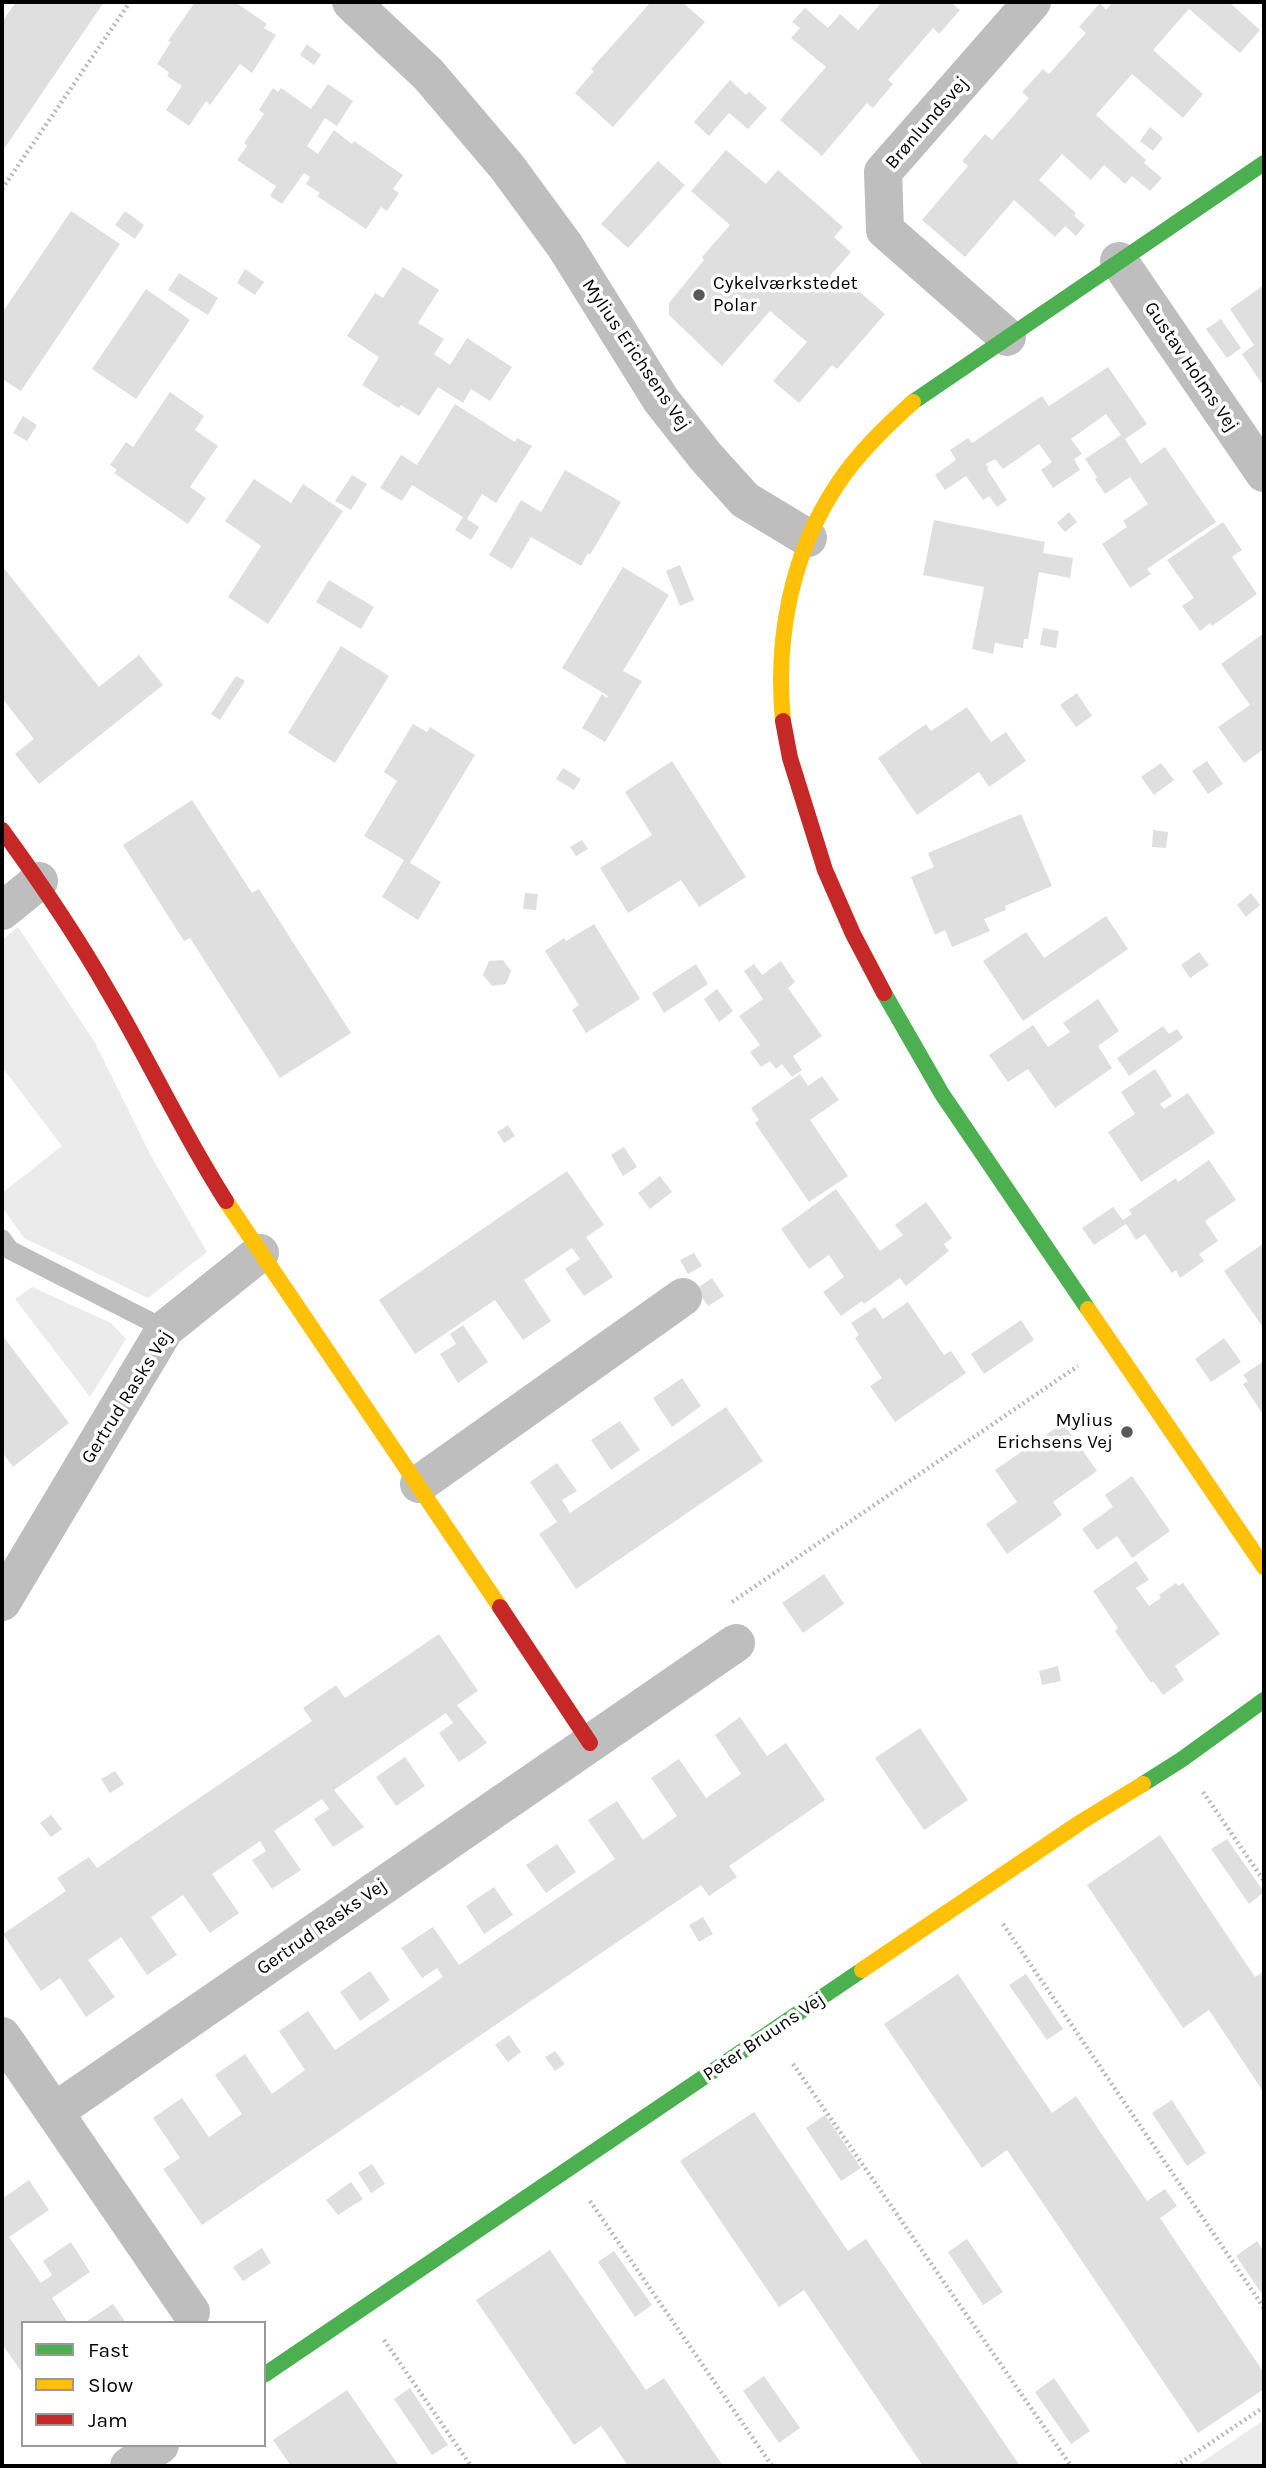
<!DOCTYPE html>
<html>
<head>
<meta charset="utf-8">
<style>
	body { margin:0 }
	#map { position:relative; width:1266px; height:2468px; overflow:hidden; background:#fff; font-family:Karla,sans-serif }
	canvas { display:block }
	.frame { position:absolute; inset:0; border:4px solid #000; pointer-events:none }
	.legend { position:absolute; left:21px; top:2321px; width:245px; height:126px; box-sizing:border-box; background:#fff; border:2px solid #999; margin:0; padding:9px 12px; list-style:none; font-size:21px; color:#000 }
	.legend li { display:flex; align-items:center; gap:14px; height:35px }
	.legend b { width:35px; border:2px solid #999 }
</style>
</head>
<body>
<div id="map">
<canvas width="1266" height="2468"></canvas>
<div class="frame"></div>
<ul class="legend">
<li><b style="height:9px;background:#4caf50"></b>Fast</li>
<li><b style="height:9px;background:#ffc107"></b>Slow</li>
<li><b style="height:9px;background:#c62828"></b>Jam</li>
</ul>
</div>
<script>
const ctx = document.querySelector('canvas').getContext('2d');
ctx.lineJoin = 'round';
function fill(path, color) {
  ctx.fillStyle = color;
  ctx.fill(path, 'evenodd');
}
function strokePath(path, color, width, dash) {
  ctx.strokeStyle = color;
  ctx.lineWidth = width;
  ctx.lineCap = dash ? 'butt' : 'round';
  ctx.setLineDash(dash || []);
  ctx.stroke(path);
}
function write(font, color, halo, rows, align = 'center') {
  ctx.font = font + ' Karla,sans-serif';
  ctx.lineWidth = 7;
  ctx.setLineDash([]);
  ctx.textBaseline = 'middle';
  ctx.strokeStyle = halo;
  ctx.fillStyle = color;
  for (const [text, x, y, turn = 0] of rows) {
    ctx.save();
    ctx.translate(x, y);
    ctx.rotate((+turn || 0) * Math.PI / 180);
    ctx.textAlign = isNaN(turn) ? turn : align;
    if (halo) ctx.strokeText(text, 0, 0);
    ctx.fillText(text, 0, 0);
    ctx.restore();
  }
}
fill(new Path2D(`
	M18 927 94 1041 151 1156 207 1252 148 1298 24 1238 2 1207V1193L62 1146 2 1067V940Z
	M32 1287 111 1323 126 1339 90 1397 15 1299Z
	M1264 2420V2466H1196Z`), '#ebebeb');
fill(new Path2D(`
	M16 2H104L2 152V22Z
	M195 2H235L267 24 264 28 276 35 252 73 240 64 210 105 206 101 189 126 166 110 182 86 167 76 169 72 157 64 171 42 168 41Z
	M651 2H682L705 22 613 127 575 93 594 71 591 69Z
	M882 2H956L953 4 960 10 939 34 933 28 888 80 893 84 873 108 867 103 822 156 780 120 826 67 791 38 800 28 792 22 805 8 828 28 840 14 858 30Z
	M1113 2H1229L1260 30 1240 53 1189 9 1153 50 1203 94 1183 118 1132 74 1096 115 1146 160 1144 163 1162 178 1150 191 1132 176 1125 184 1104 165 1091 180 1062 154 1039 180 1076 213 1074 216 1085 225 1076 236 1065 226 1055 237 1014 200 965 257 922 220 968 166 962 161 985 134 992 140 1029 98 1022 92 1043 69 1049 74 1086 33 1079 27 1100 3 1106 10Z
	M307 44 321 55 314 65 300 55Z
	M730 80 746 95 749 92 767 108 748 129 729 113 709 136 694 122Z
	M328 84 353 101 337 126 325 118 307 146 318 154 334 130 352 144 354 141 403 175 393 189 399 193 387 211 381 207 366 229 317 196 320 193 306 184 310 177 304 173 282 204 270 196 276 186 237 160 247 146 244 143 264 114 259 110 273 88 278 92 281 88 311 109Z
	M1150 127 1163 138 1153 151 1140 141Z
	M726 150 766 184 778 170 843 227 834 237 851 252 830 276 850 293 855 288 885 314 837 369 832 365 799 403 773 381 807 342 770 311 722 366 669 315V303L704 260 702 257 730 225 691 191Z
	M658 161 685 185 628 248 601 224Z
	M71 211 120 244 21 391 2 379V313Z
	M125 211 144 225 135 239 115 225Z
	M403 267 439 290 418 323 444 339 434 354 450 365 467 338 512 367 490 401 471 389 463 403 438 387 419 416 401 405 399 408 362 385 379 357 347 336 375 293 383 298Z
	M245 269 264 282 255 295 237 283Z
	M179 273 218 298 208 315 168 290Z
	M1264 285V387L1242 354 1254 345 1230 309Z
	M146 289 190 320 136 399 92 369Z
	M1221 319 1241 348 1227 358 1206 329Z
	M1108 367 1147 424 1125 439 1141 464 1165 447 1216 522 1147 569 1151 574 1130 588 1102 544 1127 527 1123 521 1148 504 1130 477 1105 494 1095 479 1097 477 1085 459 1121 435 1106 414 1071 439 1082 454 1074 459 1080 470 1053 488 1041 470 1052 462 1039 444 1003 469 995 459 986 464 989 468 987 469 1007 500 997 507 989 496 983 500 966 476 945 490 935 475 956 460 950 450 968 438 972 443 1042 396 1049 406Z
	M170 392 204 416 195 430 218 446 190 487 206 498 188 524 114 473 117 470 110 465 126 442 133 447Z
	M455 404 515 442 517 438 532 446 496 503 482 494 467 519 479 527 471 540 455 530 463 517 412 485 402 501 380 488 401 455 417 465Z
	M23 416 37 425 27 441 13 433Z
	M565 470 621 502 590 555 588 553 581 566 531 537 512 569 489 555 521 500 541 512Z
	M352 475 367 484 351 510 335 501Z
	M254 479 291 503 303 484 343 511 268 624 228 597 261 546 225 521Z
	M1069 512 1077 522 1065 532 1057 523Z
	M934 520 1045 542 1043 553 1073 558 1070 578 1039 572 1028 639H1024L1023 648 995 643 993 654 972 649 984 587 923 575Z
	M1223 522 1242 550 1232 557 1257 594 1212 626 1210 623 1200 631 1182 606 1194 598 1167 560Z
	M680 565 694 600 680 606 666 571Z
	M2 566 99 687 139 655 163 685 39 784 15 754 34 739 2 698Z
	M623 567 669 595 623 671 642 681 605 742 582 728 602 694 607 698 608 696 562 668Z
	M329 580 374 607 361 629 316 602Z
	M1043 628 1059 631 1056 648 1040 645Z
	M1264 633V749L1244 763 1218 727 1250 705 1221 664Z
	M341 646 389 676 335 763 288 733Z
	M236 676 245 681 220 720 211 714Z
	M1077 693 1092 716 1076 727 1060 705Z
	M967 707 991 742 1006 732 1026 761 989 787 979 772 917 815 878 758 926 724 931 731Z
	M413 724 427 732 430 727 475 755 410 863 441 882 418 920 382 897 404 860 364 836 397 781 384 772Z
	M672 761 746 877 699 907 681 880 628 913 600 868 652 835 625 792Z
	M1207 761 1223 784 1208 794 1192 771Z
	M1161 763 1174 780 1154 795 1141 777Z
	M563 768 581 779 574 790 556 779Z
	M192 800 252 893 259 889 351 1033 280 1078 190 938 184 941 123 845Z
	M1021 814 1052 886 1005 906 1006 910 984 919 990 931 952 947 945 930 935 935 911 877 934 867 928 853Z
	M1153 830 1168 832 1166 848 1152 847Z
	M582 840 588 849 576 856 570 847Z
	M525 893 538 894 536 910 523 909Z
	M1251 893 1260 905 1246 917 1237 905Z
	M1106 916 1128 949 1023 1021 983 961 1026 932 1044 958Z
	M594 924 640 999 586 1033 572 1010 579 1005 545 951 564 938 566 941Z
	M1199 952 1209 965 1190 978 1181 965Z
	M503 960 511 971 506 984 492 986 483 975 489 961Z
	M781 961 795 982 788 988 822 1036 793 1056 802 1070 792 1077 782 1064 776 1069 770 1061 761 1067 750 1052 760 1045 739 1016 763 999 744 971 754 964 762 975Z
	M696 964 708 984 664 1013 652 993Z
	M717 989 733 1011 719 1022 704 999Z
	M1098 999 1119 1031 1098 1046 1112 1068 1055 1108 1028 1069 1008 1082 989 1055 1033 1025 1048 1047 1070 1032 1063 1023Z
	M1163 1026 1169 1034 1177 1029 1183 1038 1129 1076 1117 1058Z
	M1155 1069 1172 1096 1160 1104 1164 1109 1188 1093 1215 1133 1141 1182 1108 1132 1135 1114 1121 1092Z
	M800 1074 808 1086 822 1076 839 1100 810 1120 848 1176 809 1202 755 1123 759 1120 751 1108Z
	M508 1125 515 1136 504 1143 497 1132Z
	M624 1147 637 1167 623 1176 611 1155Z
	M1209 1160 1236 1200 1205 1221 1218 1241 1199 1254 1204 1261 1180 1278 1176 1270 1172 1273 1145 1234 1136 1240 1126 1224 1094 1245 1082 1228 1113 1207 1123 1220 1132 1214 1129 1210 1176 1178 1178 1182Z
	M567 1171 604 1225 586 1237 613 1277 584 1296 565 1269 580 1259 572 1248 524 1280 551 1321 523 1340 495 1300 415 1354 379 1300Z
	M660 1176 672 1192 650 1209 638 1193Z
	M836 1189 880 1251 903 1235 895 1225 926 1202 952 1238 944 1244 949 1251 906 1286 900 1278 864 1304 862 1301 841 1316 823 1292 844 1277 829 1255 809 1269 781 1229Z
	M1264 1243V1329L1224 1271Z
	M694 1253 702 1266 688 1274 680 1260Z
	M712 1278 724 1296 708 1306 696 1289Z
	M908 1302 944 1355 951 1351 966 1373 895 1422 870 1386 882 1378 855 1338 859 1335 851 1323 875 1307 883 1319Z
	M1021 1320 1034 1340 984 1374 971 1354Z
	M463 1325 488 1362 458 1383 440 1354 456 1344 450 1334Z
	M2 1335 69 1423 13 1467 2 1452Z
	M1224 1338 1241 1362 1211 1382 1195 1359Z
	M1264 1361V1416L1243 1384 1248 1381 1243 1375Z
	M682 1378 701 1406 672 1427 653 1398Z
	M726 1407 763 1461 576 1589 539 1534 557 1522 530 1482 557 1463 577 1491 562 1500 570 1513Z
	M620 1421 640 1450 611 1470 591 1440Z
	M1063 1423 1097 1471 1053 1502 1062 1515 1007 1554 986 1524 1017 1502 995 1470Z
	M1132 1476 1170 1531 1132 1558 1117 1536 1097 1550 1082 1529 1113 1507 1105 1495Z
	M1136 1561 1149 1580 1136 1588 1149 1606 1161 1598 1159 1595 1176 1583 1178 1586 1183 1583 1220 1634 1175 1666 1184 1680 1163 1695 1153 1681 1151 1683 1115 1631 1118 1628 1093 1591Z
	M824 1574 844 1604 803 1633 782 1603Z
	M439 1634 478 1691 457 1705 487 1743 459 1762 439 1733 453 1723 446 1713 334 1790 364 1827 333 1847 314 1819 329 1809 322 1799 274 1831 301 1870 272 1889 252 1860 266 1851 260 1841 212 1874 239 1913 210 1933 183 1895 151 1917 177 1955 147 1975 121 1937 88 1960 115 1997 86 2017 60 1978 41 1991 3 1934 66 1891 57 1878 89 1857 97 1868 312 1721 303 1708 336 1685 345 1698Z
	M1058 1666 1061 1681 1042 1685 1039 1671Z
	M740 1717 767 1756 786 1743 825 1800 729 1866 737 1877 709 1896 701 1885 202 2225 163 2169 180 2158 153 2118 182 2098 209 2137 242 2114 215 2075 245 2054 272 2094 305 2070 279 2031 308 2011 335 2050 443 1977 437 1968 422 1978 401 1948 433 1927 459 1965 615 1859 588 1820 617 1801 643 1840 677 1816 651 1778 679 1759 706 1798 741 1774 715 1735Z
	M920 1728 968 1800 924 1830 875 1758Z
	M405 1757 425 1786 396 1806 376 1777Z
	M115 1771 124 1784 110 1793 101 1779Z
	M51 1815 62 1829 51 1837 40 1823Z
	M1160 1835 1255 1977 1264 1971V2093L1209 2010 1183 2028 1087 1885Z
	M1227 1839 1264 1892 1249 1904 1211 1849Z
	M557 1844 576 1872 546 1893 526 1865Z
	M494 1887 513 1915 484 1934 466 1906Z
	M703 1917 713 1934 699 1942 689 1925Z
	M370 1971 390 2000 360 2021 340 1992Z
	M958 1974 1052 2113 1076 2096 1147 2201 1165 2189 1177 2206 1160 2218 1264 2373V2389L1198 2433 1007 2150 982 2168 884 2024Z
	M1026 1974 1063 2029 1047 2040 1009 1985Z
	M509 2035 521 2052 508 2062 495 2045Z
	M555 2051 565 2064 555 2071 545 2057Z
	M1172 2100 1206 2153 1187 2166 1152 2113Z
	M754 2112 848 2251 866 2239 1020 2466H923L804 2290 779 2307 680 2161Z
	M825 2115 861 2168 841 2181 806 2128Z
	M372 2164 385 2184 371 2193 358 2173Z
	M29 2180 49 2210 9 2237 41 2283 52 2275 43 2261 71 2242 90 2272 52 2298 68 2323H23V2374L2 2344V2199Z
	M351 2182 363 2199 338 2215 326 2200Z
	M967 2239 1003 2292 983 2305 948 2252Z
	M1257 2241 1264 2252V2297L1236 2256Z
	M262 2248 271 2263 243 2281 233 2267Z
	M550 2250 646 2390 664 2378 723 2466H628L601 2426 574 2445 476 2300Z
	M614 2251 652 2305 635 2317 598 2262Z
	M113 2304 126 2323H84Z
	M764 2376 800 2428 779 2443 743 2391Z
	M1054 2378 1090 2431 1071 2444 1035 2392Z
	M410 2388 448 2445 432 2455 394 2399Z
	M347 2390 399 2466H291L273 2440Z`), '#dfdfdf');
strokePath(new Path2D(`
	M2 189 130 2
	M732 1602 1078 1366
	M1203 1792 1264 1881
	M1003 1924 1264 2308
	M793 2064 1071 2466
	M590 2201 772 2466
	M384 2340 471 2466
	M1176 2466 1264 2407`), '#b9b9b9', 4.5, [2, 3.5]);
strokePath(new Path2D(`
	M2 1239 10 1250 165 1329`), '#bebebe', 19);
strokePath(new Path2D(`
	M351 2 428 74 507 167 565 246 661 400 706 457 745 500 808 538
	M1119 261 1264 473
	M1007 337 885 230 883 172 1032 2
	M2 911 39 881
	M419 1484 683 1297
	M2 1602 165 1329 260 1253
	M2 2036 191 2312
	M54 2112 736 1643
	M129 2466 160 2445`), '#bebebe', 38);
strokePath(new Path2D(`
	M913 402 1264 163
	M884 993 942 1094 1088 1309
	M1143 1784 1181 1760 1264 1700
	M264 2375 862 1970`), '#4caf50', 16);
strokePath(new Path2D(`
	M783 721C775 639 791 554 837 485 857 454 885 427 913 402
	M226 1201 500 1607
	M1088 1309 1264 1567
	M862 1970 1081 1822 1143 1784`), '#ffc107', 16);
strokePath(new Path2D(`
	M783 721 790 758 825 870 853 934 884 993
	M2 830C40 882 76 935 108 991 149 1060 182 1133 226 1201
	M500 1607 590 1743`), '#c62828', 16);
for (const [x, y, r, color] of [
	[699,295,7,"#595959"],
	[1127,1432,7,"#595959"]
]) {
  const dot = new Path2D();
  dot.arc(x, y, r, 0, 2 * Math.PI);
  ctx.fillStyle = color;
  ctx.fill(dot);
  strokePath(dot, '#fff', 2.5);
}
write('19px', '#000', '#fff', [
	["Brønlundsvej",927,123,-49],
	["Mylius Erichsens Vej",636,355,56],
	["Gustav Holms Vej",1191,367,56],
	["Gertrud Rasks Vej",127,1397,-58],
	["Gertrud Rasks Vej",322,1927,-35],
	["Peter Bruuns Vej",764,2037,-34]
]);
write('19px', '#000', '#fff', [
	["Cykelværkstedet",713,284],
	["Polar",713,306],
	["Mylius",1113,1421,"right"],
	["Erichsens Vej",1113,1443,"right"]
], 'left');
</script>
</body>
</html>
